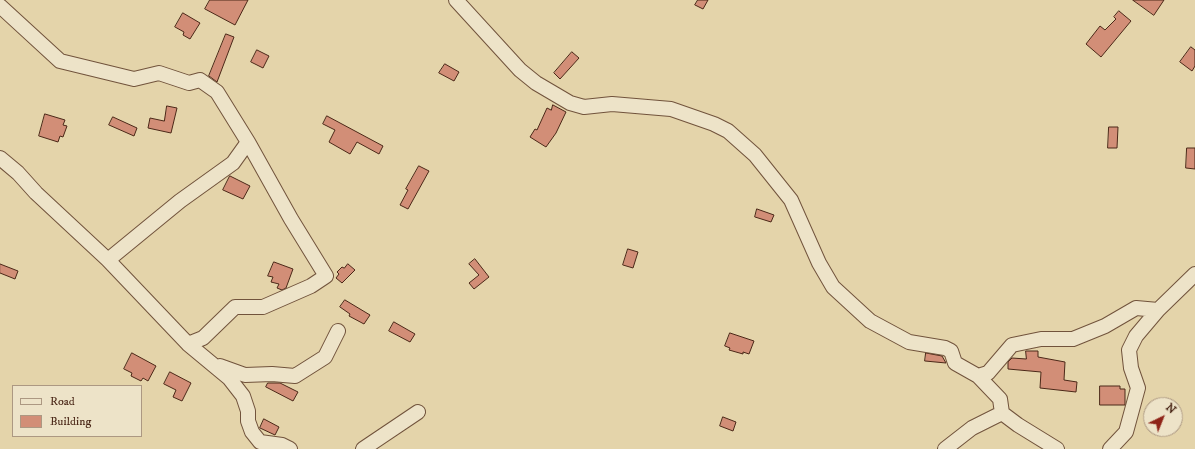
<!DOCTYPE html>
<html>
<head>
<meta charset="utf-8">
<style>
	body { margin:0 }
	#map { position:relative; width:1195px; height:449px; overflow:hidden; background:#e4d4aa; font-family:"IM FELL DW Pica",serif }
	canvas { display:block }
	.legend { position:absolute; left:12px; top:385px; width:130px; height:52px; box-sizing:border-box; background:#ede3c8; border:1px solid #ac9882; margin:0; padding:5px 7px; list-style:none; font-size:12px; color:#4b2818 }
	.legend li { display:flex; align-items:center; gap:8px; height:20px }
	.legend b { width:20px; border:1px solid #ac9882 }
	.north { position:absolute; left:1143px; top:397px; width:40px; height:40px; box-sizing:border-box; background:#ede3c8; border:1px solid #ac9882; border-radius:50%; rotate:43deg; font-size:11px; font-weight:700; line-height:16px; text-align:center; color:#4b2818 }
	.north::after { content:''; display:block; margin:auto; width:14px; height:18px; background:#8f2418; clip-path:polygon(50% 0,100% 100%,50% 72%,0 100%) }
</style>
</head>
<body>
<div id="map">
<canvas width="1195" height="449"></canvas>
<ul class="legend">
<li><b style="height:5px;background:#ede3c8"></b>Road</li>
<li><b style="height:11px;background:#d28e77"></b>Building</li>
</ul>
<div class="north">N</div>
</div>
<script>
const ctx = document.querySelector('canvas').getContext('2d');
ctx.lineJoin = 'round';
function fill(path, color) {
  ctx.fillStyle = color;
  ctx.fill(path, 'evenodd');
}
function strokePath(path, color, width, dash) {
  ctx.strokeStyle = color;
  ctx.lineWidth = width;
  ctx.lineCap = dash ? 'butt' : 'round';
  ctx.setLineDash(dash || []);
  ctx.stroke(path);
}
const building = new Path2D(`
	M210 0H248L235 25 205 9Z
	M698 0H708L703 9 695 5Z
	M1133 0H1164L1154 15Z
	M1119 11 1131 21 1101 57 1086 44 1100 26 1105 30 1116 19 1114 17Z
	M183 13 200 23 190 39 183 35 184 32 175 27Z
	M226 34 234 37 217 82 209 76Z
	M1191 47 1195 50V66L1192 71 1180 62Z
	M257 50 269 56 263 68 251 62Z
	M572 52 579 58 560 79 554 73Z
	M445 64 459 72 454 81 439 73Z
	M553 105 566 112 556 133 546 147 530 137 535 129 537 130 547 108 551 110Z
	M167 106 177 108 171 133 148 128 150 118 164 121Z
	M45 114 65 120 63 125 67 126 63 137 60 136 58 142 39 136Z
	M327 116 383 146 379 154 357 142 350 154 329 142 335 130 323 124Z
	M113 117 137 128 134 136 109 125Z
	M1109 127H1118L1117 148H1108Z
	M1187 148H1195V169L1186 168Z
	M419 166 429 171 408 209 400 205 408 190 406 189Z
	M230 176 250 186 243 199 223 190Z
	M757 209 774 215 771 222 755 217Z
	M628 249 638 252 633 268 623 265Z
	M475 259 489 277 474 289 469 283 479 275 469 264Z
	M274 262 293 269 286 288 282 290 277 288 279 284 271 282 273 277 268 276Z
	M0 264 18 271 15 279 0 273Z
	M348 264 355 270 342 283 336 278 339 274 337 272 342 267 344 268Z
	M345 300 370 315 364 324 349 316 350 314 340 307Z
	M394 322 415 334 410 342 389 331Z
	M730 333 754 341 749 354 743 352V354L729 350 730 348 725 346Z
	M1026 351H1038V357L1065 362 1064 380 1077 382 1076 392 1040 388 1041 372 1008 369V362L1012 358 1026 359Z
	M132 353 156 366 148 381 143 378 141 381 131 376 132 373 124 369Z
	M926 353 942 356 946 363 925 361Z
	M170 372 191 383 182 401 173 397 176 390 164 384Z
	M268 383H280L298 392 293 401 266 387Z
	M1100 386H1120V389H1125V405H1100Z
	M723 417 736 422 733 431 720 426Z
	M264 419 279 427 275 435 260 428Z`);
fill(building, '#d28e77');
strokePath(building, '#4b2818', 1);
const minor = new Path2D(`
	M456 0 520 70 536 83 570 103 584 107 612 104 671 109 714 124 728 131 755 155 791 200 819 263 833 287 870 321 909 342 945 348 951 351 955 363 978 376 1000 399 1002 413 1018 425 1057 449
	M0 6 60 61 134 79 159 73 189 83 200 80 217 92 248 142 233 163 180 201 108 260
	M0 158 18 173 36 193 108 260 188 344 229 378 243 396 248 411V421L252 432 260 442 282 445 290 449
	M188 344 203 338 235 307H263L311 286 326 276 291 219 248 142
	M220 366 245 375 272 374 295 376 325 357 338 331
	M978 376 988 373 1012 345 1041 339H1073L1105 326 1136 308 1158 310
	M363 449 418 412
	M945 449 972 428 1002 413
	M1110 449 1126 432 1138 388 1131 368 1129 350 1136 336 1158 310 1195 274`);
strokePath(minor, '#71533c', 16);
strokePath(minor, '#ede3c8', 14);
</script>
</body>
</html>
